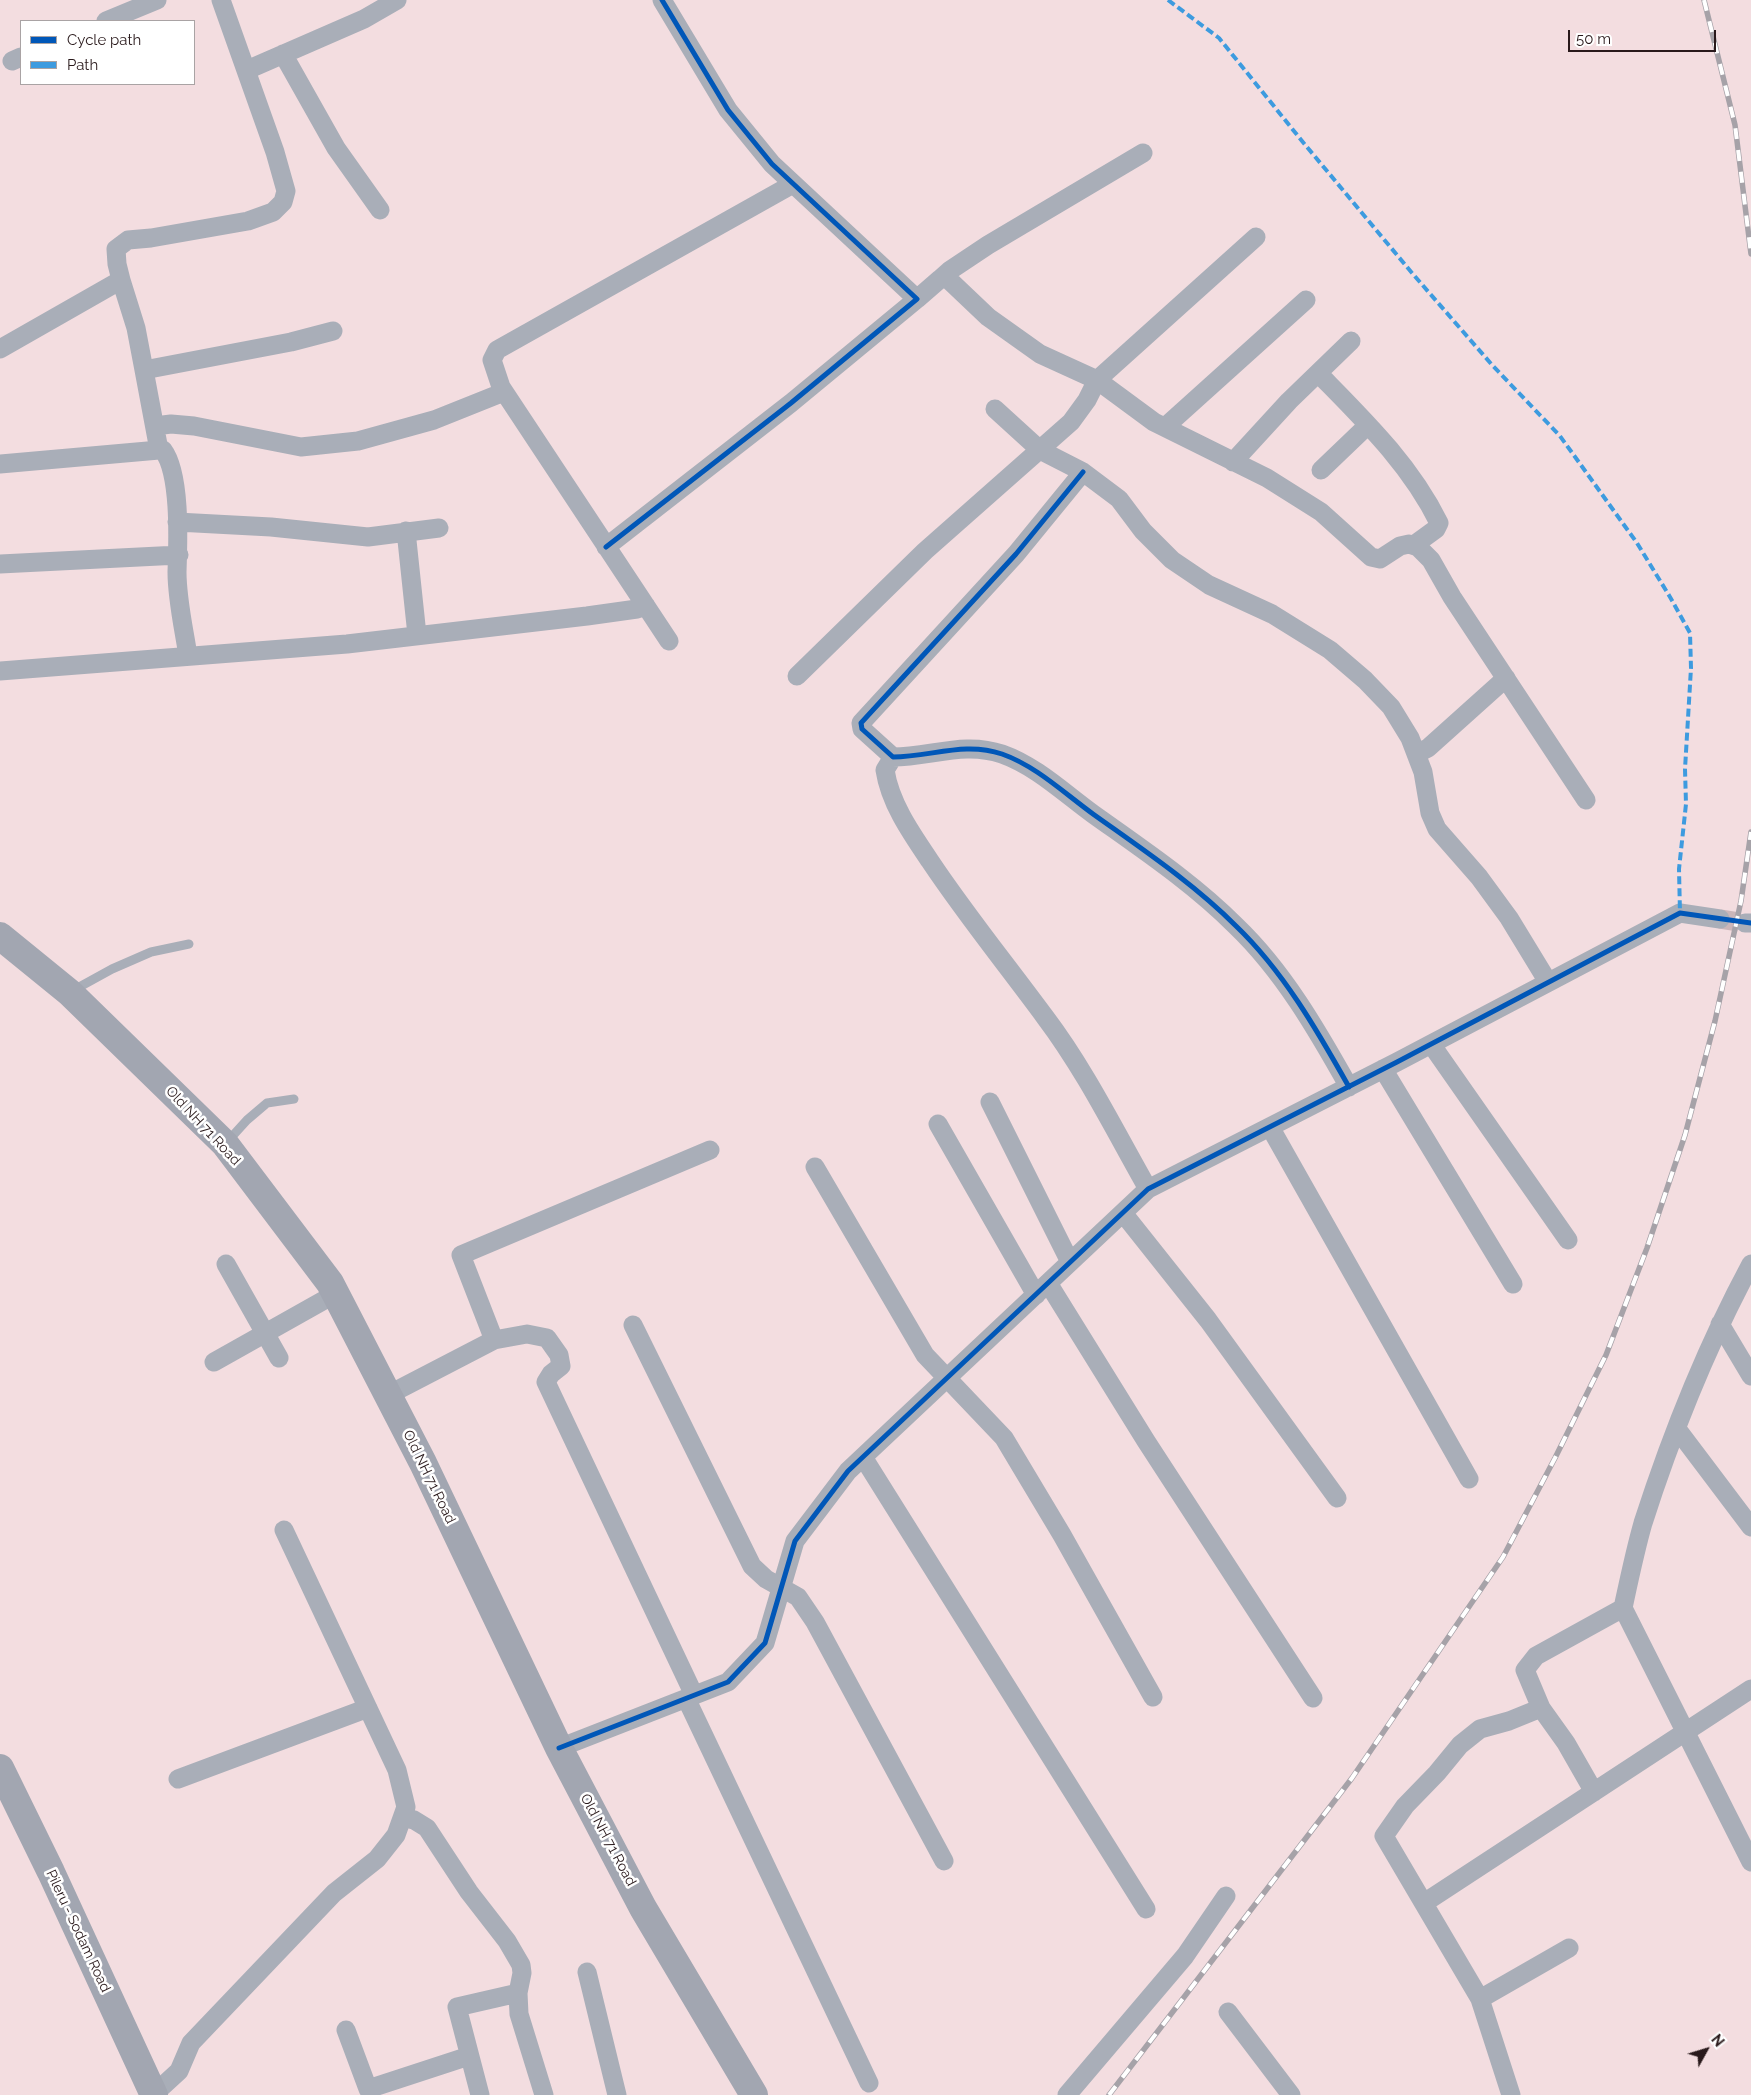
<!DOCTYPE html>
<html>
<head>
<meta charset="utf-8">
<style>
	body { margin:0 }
	#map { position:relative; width:1751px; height:2095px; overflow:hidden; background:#f3dde0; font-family:Raleway,sans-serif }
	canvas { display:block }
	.legend { position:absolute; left:20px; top:20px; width:175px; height:65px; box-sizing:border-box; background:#fff; border:1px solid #a9a3a4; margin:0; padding:6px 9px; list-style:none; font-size:15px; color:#29191b }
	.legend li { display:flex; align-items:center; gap:10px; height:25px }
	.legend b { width:25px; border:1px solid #a9a3a4 }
	.north { position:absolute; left:1681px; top:2025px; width:50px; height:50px; -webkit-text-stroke:4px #fff; paint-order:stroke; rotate:51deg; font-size:14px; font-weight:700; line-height:20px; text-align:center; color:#29191b }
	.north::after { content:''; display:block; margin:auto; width:18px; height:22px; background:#29191b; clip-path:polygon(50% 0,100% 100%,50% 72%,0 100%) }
	.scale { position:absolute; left:1568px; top:30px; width:148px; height:22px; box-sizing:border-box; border:2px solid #29191b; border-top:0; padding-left:6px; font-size:15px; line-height:18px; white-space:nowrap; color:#29191b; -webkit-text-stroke:4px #fff; paint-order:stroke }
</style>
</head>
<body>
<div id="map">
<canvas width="1751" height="2095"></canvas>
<ul class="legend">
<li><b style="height:6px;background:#0057b8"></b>Cycle path</li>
<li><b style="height:6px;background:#3d9bdf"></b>Path</li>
</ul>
<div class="north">N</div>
<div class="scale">50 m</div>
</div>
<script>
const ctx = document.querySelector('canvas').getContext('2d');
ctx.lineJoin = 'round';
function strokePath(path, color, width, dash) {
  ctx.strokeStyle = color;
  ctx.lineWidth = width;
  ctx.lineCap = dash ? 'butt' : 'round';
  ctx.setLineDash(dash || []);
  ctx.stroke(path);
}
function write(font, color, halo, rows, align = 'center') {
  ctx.font = font + ' Raleway,sans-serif';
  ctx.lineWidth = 5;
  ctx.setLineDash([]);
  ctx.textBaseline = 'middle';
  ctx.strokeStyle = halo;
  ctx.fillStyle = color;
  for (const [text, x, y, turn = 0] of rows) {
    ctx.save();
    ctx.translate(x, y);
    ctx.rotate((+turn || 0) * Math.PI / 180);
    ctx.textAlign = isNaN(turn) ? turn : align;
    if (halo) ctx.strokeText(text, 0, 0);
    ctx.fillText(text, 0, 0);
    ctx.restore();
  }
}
strokePath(new Path2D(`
	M1720 919 1745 923`), '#cbb6b9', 19, [19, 9]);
strokePath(new Path2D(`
	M72 991 112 969 151 952 189 944
	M227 1142 247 1120 267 1103 294 1099`), '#a9aeb8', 9);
strokePath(new Path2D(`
	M106 21 157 0
	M283 54 336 148 380 210
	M12 61 21 57
	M247 70 364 19 397 0
	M940 279 949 271 988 245 1143 153
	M121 280 117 264 116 249 128 240 151 238 248 221 273 212 283 202 286 191 275 152 221 0
	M917 299 940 279H948L988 317 1040 354 1097 380 1154 422 1267 478 1321 512 1371 557 1380 559 1400 546 1409 544 1418 547 1431 560 1452 597 1586 800
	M0 349 121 280 136 328 144 370 291 342 333 331
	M1318 373C1363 419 1410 464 1439 523L1436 529 1414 545
	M995 409 1040 450 1083 472 1119 499 1143 531 1172 560 1209 585 1272 614 1330 650 1365 680 1391 707 1410 738 1423 772 1430 813 1437 829 1479 877 1509 918 1548 982
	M155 426 171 424 194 426 301 447 358 441 434 420 504 392
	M1165 427 1306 300
	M159 450H163C181 474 178 542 177 572 177 600 184 629 188 656
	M1233 462 1289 401 1351 341
	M0 464 159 450 144 370
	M1321 470 1368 425
	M1083 472 1016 554 861 723 862 729 893 757C931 757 964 741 1002 754 1036 766 1064 793 1093 814 1142 849 1193 883 1236 926 1283 971 1317 1030 1349 1087
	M177 522 271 527 368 537 439 528
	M406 531 417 635
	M606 547 791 403 917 299 772 164 728 110 662 0
	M0 564 179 555
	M669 641 501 387 492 360 497 350 793 184
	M0 671 347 644 587 616 637 609 646 606
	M797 676 925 551 1071 422 1087 400 1097 380 1256 237
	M1416 754 1428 748 1506 678
	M893 757 885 770C890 803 911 833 930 861 966 915 1006 964 1045 1017 1085 1070 1115 1131 1148 1189
	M1745 923H1751
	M1431 1044 1568 1240
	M1383 1069 1513 1284
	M990 1102 1070 1262
	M938 1124 1036 1295
	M1270 1127 1469 1479
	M815 1167 925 1355 1004 1438 1062 1535 1153 1697
	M1123 1213 1208 1320 1337 1498
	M226 1264 279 1358
	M1751 1264C1708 1344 1671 1436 1643 1523 1635 1551 1629 1580 1623 1608L1751 1862
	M1048 1283 1146 1441 1313 1698
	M1720 1324 1751 1376
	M633 1325 752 1566 766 1579 798 1597 815 1622 944 1861
	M494 1340 461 1255 710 1150
	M214 1362 335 1294
	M388 1395 494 1340 527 1334 547 1338 559 1355 561 1366 551 1374 546 1382 694 1695
	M1677 1429 1751 1527
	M863 1457 1146 1909
	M686 1698 869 2083
	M559 1748 728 1682 765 1643 795 1541 848 1471 1148 1189 1397 1062 1680 913 1720 919
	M178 1779 368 1708
	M1594 1792 1566 1743 1541 1708 1525 1670 1536 1656 1623 1608
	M403 1817 414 1820 427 1828 469 1892 507 1941 521 1965 522 1973 518 1993 519 2014 544 2095
	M1424 1903 1751 1689
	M587 1972 617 2095
	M1480 1999 1569 1948
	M1228 2012 1291 2095
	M346 2030 368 2089 469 2056
	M154 2094 179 2071 191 2043 334 1893 377 1859 396 1835 406 1807 397 1770 284 1530
	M480 2095 457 2007 518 1993
	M1067 2095 1185 1956 1226 1896
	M1511 2095 1480 1999 1384 1836 1405 1806 1437 1773 1460 1745 1480 1729 1509 1721 1541 1708`), '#a9aeb8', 19);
strokePath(new Path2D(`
	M0 936 70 993 225 1144 330 1283 423 1463 559 1748 643 1908 754 2095
	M0 1768 51 1872 154 2095`), '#a2a6b1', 28);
const rail = new Path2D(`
	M1704 0 1735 125 1751 254
	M1109 2095 1352 1778 1503 1557 1555 1458 1606 1355 1647 1248 1685 1135 1715 1021 1741 901 1751 832`);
strokePath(rail, '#a6a2a8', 5.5);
strokePath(rail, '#fff', 4, [11]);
strokePath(new Path2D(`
	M1168 0 1219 38 1302 141 1412 273 1493 366 1560 436 1637 543 1670 597 1690 633 1691 668 1685 769 1686 804 1679 869 1680 913`), '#3d9bdf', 4, [8, 4]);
strokePath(new Path2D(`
	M1083 472 1016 554 861 723 862 729 893 757C931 757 964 741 1002 754 1036 766 1064 793 1093 814 1142 849 1193 883 1236 926 1283 971 1317 1030 1349 1087
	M606 547 791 403 917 299 772 164 728 110 662 0
	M559 1748 728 1682 765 1643 795 1541 848 1471 1148 1189 1397 1062 1680 913 1751 923`), '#0057b8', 5);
write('14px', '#29191b', '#fff', [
	["Old NH 71 Road",203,1126,47],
	["Old NH 71 Road",429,1477,64],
	["Old NH 71 Road",608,1840,62],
	["Pileru - Sodam Road",78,1931,65]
]);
</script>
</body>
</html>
